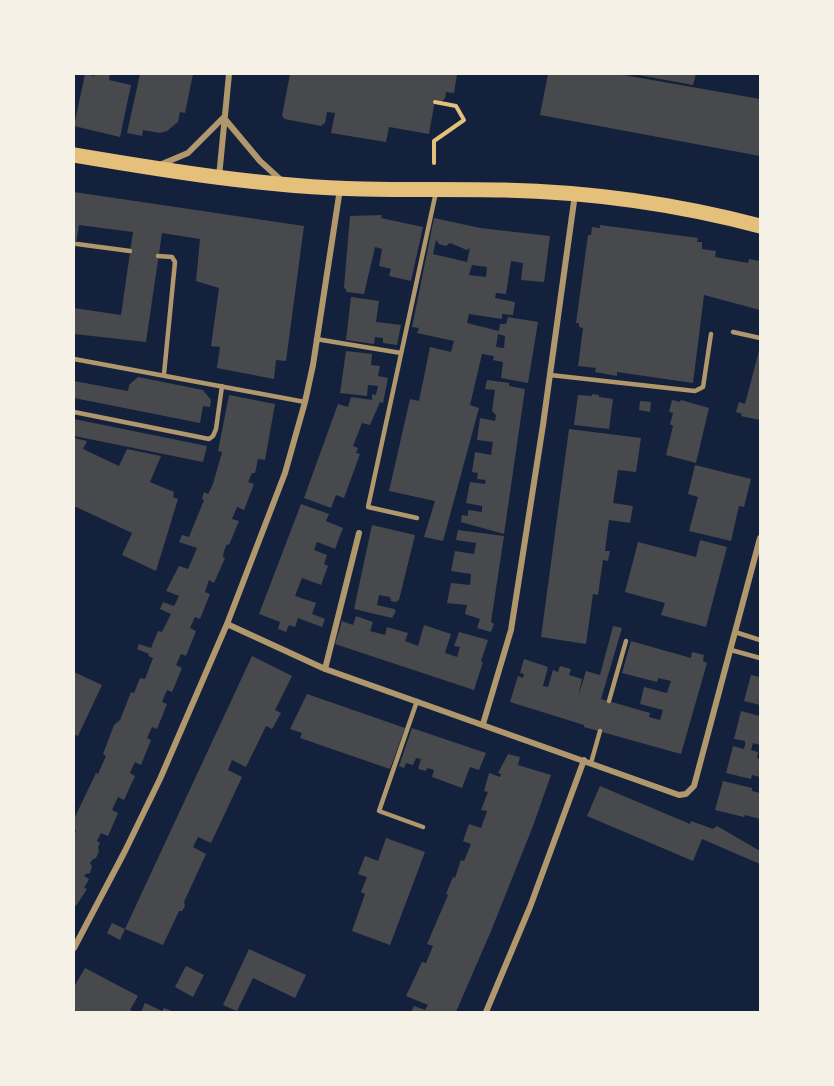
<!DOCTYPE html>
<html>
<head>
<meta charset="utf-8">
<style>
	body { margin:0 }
	#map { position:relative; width:834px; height:1086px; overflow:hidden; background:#14213d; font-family:"PT Sans Narrow",sans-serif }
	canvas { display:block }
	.frame { position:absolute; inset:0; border:75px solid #f6f1e7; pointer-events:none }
</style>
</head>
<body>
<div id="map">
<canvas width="834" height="1086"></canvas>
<div class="frame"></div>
</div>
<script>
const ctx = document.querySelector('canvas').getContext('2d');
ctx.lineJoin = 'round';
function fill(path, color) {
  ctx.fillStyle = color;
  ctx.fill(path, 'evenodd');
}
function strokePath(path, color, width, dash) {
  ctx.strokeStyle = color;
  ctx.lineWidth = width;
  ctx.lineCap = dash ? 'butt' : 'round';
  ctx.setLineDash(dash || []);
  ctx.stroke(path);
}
fill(new Path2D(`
	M85 74 95 76V74H110L109 80 131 85 120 137 74 126Z
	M140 74H193L185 113 180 112 178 122 167 131 160 133 143 130 142 136 127 133Z
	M290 74H457L454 93 446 92 445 98 442 101 435 100 429 134 389 127 386 142 331 133 335 113 327 112 325 123 321 126 285 119 282 116Z
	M548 74H618L760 99V156L540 115Z
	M633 74H696L693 85Z
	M74 192 304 226 286 361 276 360 274 379 217 368 220 347 211 346 219 288 196 281 200 239 162 233 146 342 74 334V308L121 315 133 232 79 225 74 256Z
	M382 215 381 218 423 227 411 281 389 276 391 269 379 266 382 249 375 247 364 294 347 292 344 287 350 216Z
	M434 218 480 228 550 236 544 282 521 280 523 263 511 261 506 294 496 293 495 298 515 302 513 315 502 314V319L469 314 467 323 499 331 500 324H506L508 317 538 322 528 383 501 378 503 362 493 360 494 356 482 354 470 405 479 408 443 541 424 537 435 501 389 491 410 399 419 401 430 347 451 352 454 341 417 333 419 328 412 327ZM436 240 439 244 446 246 450 243 467 250 470 248 467 262 433 254ZM472 265 487 267 486 277 469 275ZM498 334 505 336 504 348 496 347Z
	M600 225 698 238 697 242H702V249L716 251 715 257 748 263 749 259 760 261V310L704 295 693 383 617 372V376L595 372 596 368 578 366 583 328 579 327V323H576L588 235H591L592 227 600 228Z
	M351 297 379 301 376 322 401 325 397 345 383 343V338L375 337 374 344 346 340Z
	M760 347V420L741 416 742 414 736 412 739 402 745 404Z
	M346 351 372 354 371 365 380 366 378 376 388 378 383 403 380 402 370 425 362 423 353 446 358 448 356 453 360 454 344 498 336 495 331 508 304 498 338 404 348 407 351 397 372 400V394L376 395 378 386 368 385 367 396 340 393Z
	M138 377 203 390 211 400 210 407 203 406 200 423 74 398V381L128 391 129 385Z
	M487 380 509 383V386L525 389 504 534 461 522 462 515 468 516V510L482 512V506L466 503 470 482 485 484 486 480 477 479 478 473 472 472 475 452 491 455 493 442 477 440 480 418 495 421 496 415 492 411 495 390 485 389Z
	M592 394 599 395V397L613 399 609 429 574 425 578 395 592 396Z
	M229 395 275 404 265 460 258 459 255 473H252L248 482 254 484 244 510 237 507 232 519 239 521 229 545 227 544 224 551 223 557 225 558 214 583 209 580 205 592 210 594 200 619 195 617 190 628 196 631 186 656 181 654 176 665 182 668 172 692 167 690 162 702 167 704 157 729 152 727 147 738 151 740 141 765 135 762 130 773 135 776 124 800 118 797 112 810 118 813 108 836 101 833 97 841 100 843 98 847 99 851 96 858 93 859 90 863 92 866 90 873 86 874 84 876 89 879 84 888 87 889 76 906 74 904V831L76 833V831L74 829V819L96 773 98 774 106 756 103 754 114 725 120 720 131 692 134 693 140 678 145 679 153 658 148 656 149 654 137 649 139 644 151 648 158 631 162 632 171 614 160 609 163 602 174 606 179 596 166 591 179 566 188 569 197 548 179 542 182 535 189 537 204 500 202 499 204 492 208 494 213 484 222 452 218 451Z
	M672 400 680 402 681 400 709 408 696 463 666 455 673 426 670 424 673 413 669 412Z
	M640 401 651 402 650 412 639 410Z
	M74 419 207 446 203 462 74 436Z
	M569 429 641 438 636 472 618 470 613 503 633 506 630 523 609 520 605 551H610L608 561 603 560 598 595 593 594 586 644 541 637Z
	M74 438 87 441 83 449 119 466 127 449 161 456 150 482 174 492 173 497 178 499 156 571 122 555 132 533 74 506Z
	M695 465 751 479 744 507 739 506 731 541 689 531 698 497 688 494Z
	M301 504 329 514 326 521 343 528 335 549 317 542 314 550 327 555 324 564 328 566 321 585 302 578 295 596 316 603 312 614 325 619 322 627 298 618 295 627 289 625 286 632 278 629 280 622 259 614Z
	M372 525 415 535 399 600 395 602 391 601 390 597 379 595 377 605 394 609 396 611 392 618 354 609Z
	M458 530 504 536 491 622 494 624 491 632 477 628 480 619 465 614 467 605 447 603 451 583 470 585 471 574 451 571 455 551 474 554 476 543 456 540Z
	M700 540 727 547 706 627 661 615 665 603 625 592 638 542 696 557Z
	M356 616 373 622 370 631 385 635 387 627 408 633 405 641 418 646 424 625 451 634 445 653 457 657 460 647 454 646 459 632 488 640 481 661 483 662 474 690 335 644 342 621 353 625Z
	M613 626 622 628 601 699 650 713 649 717 660 720 663 710 640 704 644 687 667 693 671 681 658 678 657 682 622 673 631 641 691 658 692 652 704 655 703 661 707 663 681 754 584 727V725L510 702 518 676 523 678 524 674 520 673 524 659 548 667 543 686 548 687 553 670 558 672 560 666 571 669 569 675 582 679 578 697 586 671 600 675Z
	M252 656 292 676 275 710 281 713 272 729 266 726 246 767 232 760 228 770 242 777 211 843 198 837 193 847 206 854 184 902 185 906 182 911H179L163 945 125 929Z
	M74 672 102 685 78 736 74 734Z
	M751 675 760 677V705L744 701Z
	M307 694 405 728 390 769 300 738 302 733 290 729Z
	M741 711 760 716V745L753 743 751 750 758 752 757 758 760 759V777L752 775 751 779 726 773 733 746 744 749 745 745V741L734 739Z
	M412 728 486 753 479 770 470 767 462 788 432 777 434 770 427 768 426 771 418 769 421 759 416 758 413 765 406 763 404 768 399 766Z
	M508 754 520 757 518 765 551 775 533 826 491 931 456 1012H411L414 1006 425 1010 428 1005 406 996 422 962 426 963 433 946 427 944 448 895 446 894 453 877 455 878 461 860 464 861 471 844 463 841 469 824 481 828 487 811 481 810 488 792 484 791 489 773 500 777 501 774 498 773Z
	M723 781 752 788V791L760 793V819L745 815 744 817 715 810Z
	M600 786 690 824 691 821 713 829 717 826 760 851V864L702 839 693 861 587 816Z
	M386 838 425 852 390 945 352 931 365 894 361 892 367 877 358 874 365 856 378 861Z
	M112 923 125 929 120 940 107 933Z
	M249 949 306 975 295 998 253 978 237 1011 223 1005Z
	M186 966 204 975 193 997 175 987Z
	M85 968 138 996 130 1010 135 1012H79L74 1010V987Z
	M145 1003 162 1011 164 1008 174 1012H141Z`), '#48494c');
strokePath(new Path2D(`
	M434 163V141L464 120 456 106 435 102`), '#e5c07b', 4);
strokePath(new Path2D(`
	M77 244 130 251
	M158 256 172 257 175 262 164 374
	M733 332 760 338
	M316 339 401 353
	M74 359 305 402
	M550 375 695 391 703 387 711 334
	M74 412 209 439 213 436 216 429 222 386
	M417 518 368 507 436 192
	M735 632 760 640
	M731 650 760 658
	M417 701 379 811 423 827
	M609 701 626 641
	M591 763 600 731`), '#b1986c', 4.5);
strokePath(new Path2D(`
	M224 118 260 161 282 181
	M162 164 188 153 223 118
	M219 177 229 74
	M227 624 325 669 679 795 686 794 694 786 760 538
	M325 669 359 533
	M483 724 511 630 543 425 575 194
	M74 948 125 851 160 779 227 624 285 473 305 402 313 365 340 189
	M486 1012 530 907 584 760`), '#b1986c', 6);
strokePath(new Path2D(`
	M74 155C169 171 266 187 363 189 410 190 457 189 504 190 591 192 677 204 760 226`), '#e5c07b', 15);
</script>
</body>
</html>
